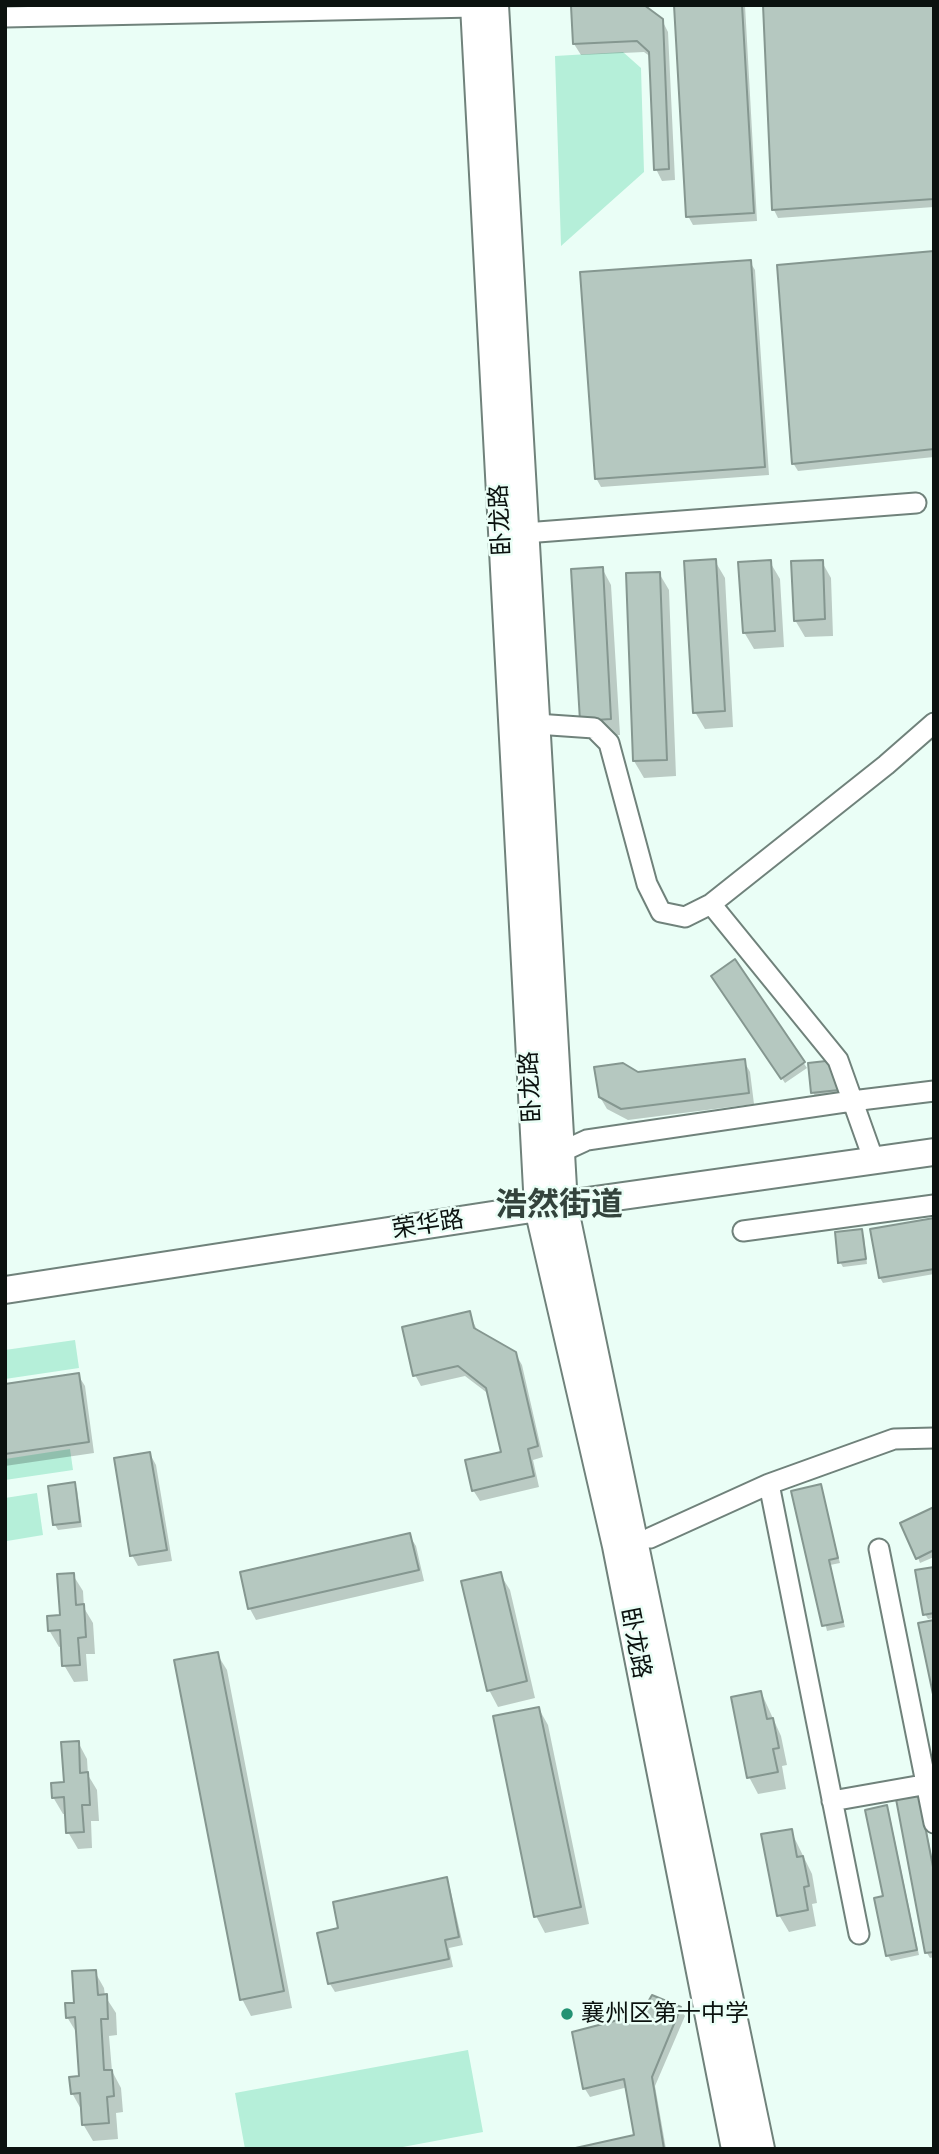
<!DOCTYPE html>
<html>
<head>
<meta charset="utf-8">
<style>
	body { margin:0 }
	#map { position:relative; width:939px; height:2154px; overflow:hidden; background:#eafef6; font-family:"PT Sans Narrow",sans-serif }
	canvas { display:block }
	.frame { position:absolute; inset:0; border:7px solid #0b120f; pointer-events:none }
</style>
</head>
<body>
<div id="map">
<canvas width="939" height="2154"></canvas>
<div class="frame"></div>
</div>
<script>
const ctx = document.querySelector('canvas').getContext('2d');
ctx.lineJoin = 'round';
function fill(path, color) {
  ctx.fillStyle = color;
  ctx.fill(path, 'evenodd');
}
function strokePath(path, color, width, dash) {
  ctx.strokeStyle = color;
  ctx.lineWidth = width;
  ctx.lineCap = dash ? 'butt' : 'round';
  ctx.setLineDash(dash || []);
  ctx.stroke(path);
}
function write(font, color, halo, rows, align = 'center') {
  ctx.font = font + ' "PT Sans Narrow","Noto Sans SC",sans-serif';
  ctx.lineWidth = 5;
  ctx.setLineDash([]);
  ctx.textBaseline = 'middle';
  ctx.strokeStyle = halo;
  ctx.fillStyle = color;
  for (const [text, x, y, turn = 0] of rows) {
    ctx.save();
    ctx.translate(x, y);
    ctx.rotate((+turn || 0) * Math.PI / 180);
    ctx.textAlign = isNaN(turn) ? turn : align;
    if (halo) ctx.strokeText(text, 0, 0);
    ctx.fillText(text, 0, 0);
    ctx.restore();
  }
}
fill(new Path2D(`
	M623 52 641 68 644 172 561 246 555 56Z
	M75 1340 79 1368 5 1379V1350Z
	M70 1449 73 1470 5 1480V1459Z
	M37 1493 43 1535 7 1541 5 1498Z
	M468 2050 483 2132 392 2149H245L235 2093Z`), '#b5efd9');
fill(new Path2D(`
	M5 5H41L42 13 5 15Z
	M188 5 187 24H139Z
	M263 5H327V21H273Z
	M614 5H641L662 20 668 32 675 180 662 181 656 169 651 57 644 52 581 55 574 44 573 7Z
	M676 5H745L757 221 693 225 688 216Z
	M934 5V207L778 218 774 210Z
	M934 255V457L798 471 793 463Z
	M750 262 755 270 769 475 601 487 596 478Z
	M715 561 725 578 733 727 705 729 695 712Z
	M770 562 780 579 784 647 754 649 744 632Z
	M822 562 831 578 833 636 805 637 795 620Z
	M602 568 611 585 620 735 591 737Z
	M659 573 669 590 676 776 644 778 634 761Z
	M735 962 807 1068 785 1083 716 981Z
	M744 1061 750 1072 754 1104 628 1120 607 1109 600 1097 637 1074Z
	M834 1061 841 1095 816 1098 813 1092Z
	M934 1220V1274L883 1283 880 1278 872 1230Z
	M861 1231 864 1236 867 1264 843 1267 840 1262Z
	M469 1313 478 1332 515 1353 522 1365 543 1457 533 1460 539 1487 480 1501 473 1490 503 1453 490 1395 465 1376 421 1386 415 1375Z
	M78 1375 85 1386 94 1453 5 1466V1386Z
	M150 1454 156 1465 172 1561 138 1566 132 1555Z
	M74 1484 77 1489 82 1527 58 1530 55 1525 50 1487Z
	M820 1486 840 1563 830 1565 845 1627 827 1631 794 1492Z
	M934 1509V1557L920 1563 918 1558Z
	M409 1535 416 1546 424 1581 256 1620 250 1609 242 1574Z
	M934 1568V1618L928 1619 925 1614Z
	M500 1574 510 1590 535 1698 498 1707 489 1690Z
	M73 1575 83 1591 84 1608 93 1623 95 1654H86L88 1681 74 1682 64 1665 63 1646 59 1647 49 1630 61 1616Z
	M217 1654 227 1670 292 2008 251 2016 242 1999Z
	M761 1692 781 1736 787 1765 782 1766 786 1789 758 1794 749 1777Z
	M539 1709 548 1725 589 1924 545 1933 536 1916Z
	M78 1742 87 1759 88 1775 97 1790 99 1821H91L92 1848 78 1849 68 1832 67 1814H63L53 1797 66 1784Z
	M921 1802 934 1868V1957L930 1958 927 1953Z
	M886 1807 889 1812 919 1955 891 1961 888 1956 885 1898Z
	M791 1831 812 1874 817 1903 812 1904 816 1926 789 1932 779 1915Z
	M446 1879 450 1888 463 1945 449 1948 453 1967 335 1992 330 1984 319 1934 340 1930Z
	M95 1972 104 1988 105 1996 116 2013 117 2035 109 2036 112 2071 121 2088 123 2112 116 2113 118 2139 93 2141 83 2124 82 2111 72 2093 81 2078 78 2035 67 2017Z
	M680 2008 685 2016 655 2086 666 2149H580L636 2136 628 2087 590 2097 585 2089 574 2034Z`), '#0003');
const building = new Path2D(`
	M644 5 663 19 669 169 654 170 649 52 637 41 573 44 571 6Z
	M674 5H742L754 213 686 217Z
	M763 5H934V199L772 210Z
	M934 251V449L792 464 777 265Z
	M751 260 765 467 595 479 580 272Z
	M716 559 725 711 693 713 684 561Z
	M771 560 775 631 743 633 738 562Z
	M823 560 825 619 794 621 791 561Z
	M603 567 611 719 580 721 571 569Z
	M660 572 667 760 633 761 626 573Z
	M735 959 805 1062 781 1079 711 976Z
	M745 1059 749 1093 621 1109 599 1097 594 1067 623 1063 638 1072Z
	M835 1060 839 1090 811 1093 808 1063Z
	M934 1218V1269L879 1278 870 1229Z
	M862 1229 866 1259 838 1263 835 1232Z
	M470 1311 474 1328 516 1352 538 1446 528 1449 534 1476 472 1491 465 1460 501 1452 486 1388 458 1366 413 1376 402 1327Z
	M79 1373 89 1442 5 1454V1384Z
	M150 1452 167 1550 130 1556 114 1458Z
	M75 1482 80 1522 53 1525 48 1486Z
	M821 1484 838 1558 829 1560 843 1622 822 1626 791 1491Z
	M934 1507V1550L916 1559 900 1523Z
	M410 1533 419 1570 248 1609 240 1572Z
	M934 1567V1613L923 1615 915 1570Z
	M501 1572 527 1681 487 1691 461 1581Z
	M74 1573 76 1605 84 1604 86 1637 78 1638 80 1665 62 1666 60 1630 48 1631 47 1616 60 1615 57 1574Z
	M934 1620V1699L918 1623Z
	M218 1652 284 1991 240 2000 174 1660Z
	M761 1691 767 1719 773 1718 779 1748 773 1749 778 1772 747 1778 731 1697Z
	M539 1707 581 1907 534 1917 493 1716Z
	M79 1741 80 1773 88 1772 90 1805H82L84 1832 66 1833 64 1797 52 1798 51 1783 64 1782 61 1742Z
	M919 1795 934 1872V1952L925 1953 896 1799Z
	M887 1805 917 1950 886 1956 874 1898 883 1896 865 1810Z
	M792 1829 797 1857 803 1856 809 1886 804 1887 808 1910 777 1916 761 1834Z
	M447 1877 459 1937 445 1940 449 1959 328 1984 317 1933 338 1928 333 1902Z
	M96 1970 98 1995 107 1994 108 2019H101L104 2070H112L114 2096 107 2097 109 2123 82 2125 80 2093 71 2094 69 2077 79 2076 75 2017 66 2018 65 2003H74L72 1971Z
	M652 1995 681 2007 652 2077 664 2149H571L634 2135 624 2079 583 2089 572 2032 641 2014Z`);
fill(building, '#b5c8c0');
strokePath(building, '#859790', 2);
const minor = new Path2D(`
	M5 17 474 7
	M525 533 916 503
	M536 724 594 728 609 743 647 884 661 912 685 917 711 904
	M561 1152 587 1140 852 1101 934 1091
	M874 1161 838 1060 711 904 886 765 934 723
	M743 1231 934 1205
	M769 1484 859 1934
	M650 1538 769 1484 894 1439 934 1438
	M879 1549 934 1823
	M832 1801 934 1783`);
const secondary = new Path2D(`
	M474 5 538 1208 616 1546 735 2149
	M495 5 564 1205 761 2149
	M5 1290 538 1208 934 1152`);
strokePath(minor, '#70827b', 23);
strokePath(secondary, '#70827b', 30);
strokePath(minor, '#fff', 19);
strokePath(secondary, '#fff', 26);
for (const [x, y, r, color] of [
	[567,2014,7,"#239273"]
]) {
  const dot = new Path2D();
  dot.arc(x, y, r, 0, 2 * Math.PI);
  ctx.fillStyle = color;
  ctx.fill(dot);
  strokePath(dot, '#eafef6', 2.5);
}
write('24px', '#0b120f', '#eafef6', [
	["卧龙路",501,520,-93],
	["卧龙路",531,1087,-93],
	["荣华路",428,1225,-9],
	["卧龙路",635,1643,79]
]);
write('24px', '#0b120f', '#eafef6', [
	["襄州区第十中学",581,2014]
], 'left');
write('bold 32px', '#33433c', '#eafef6', [
	["浩然街道",559,1206]
]);
</script>
</body>
</html>
